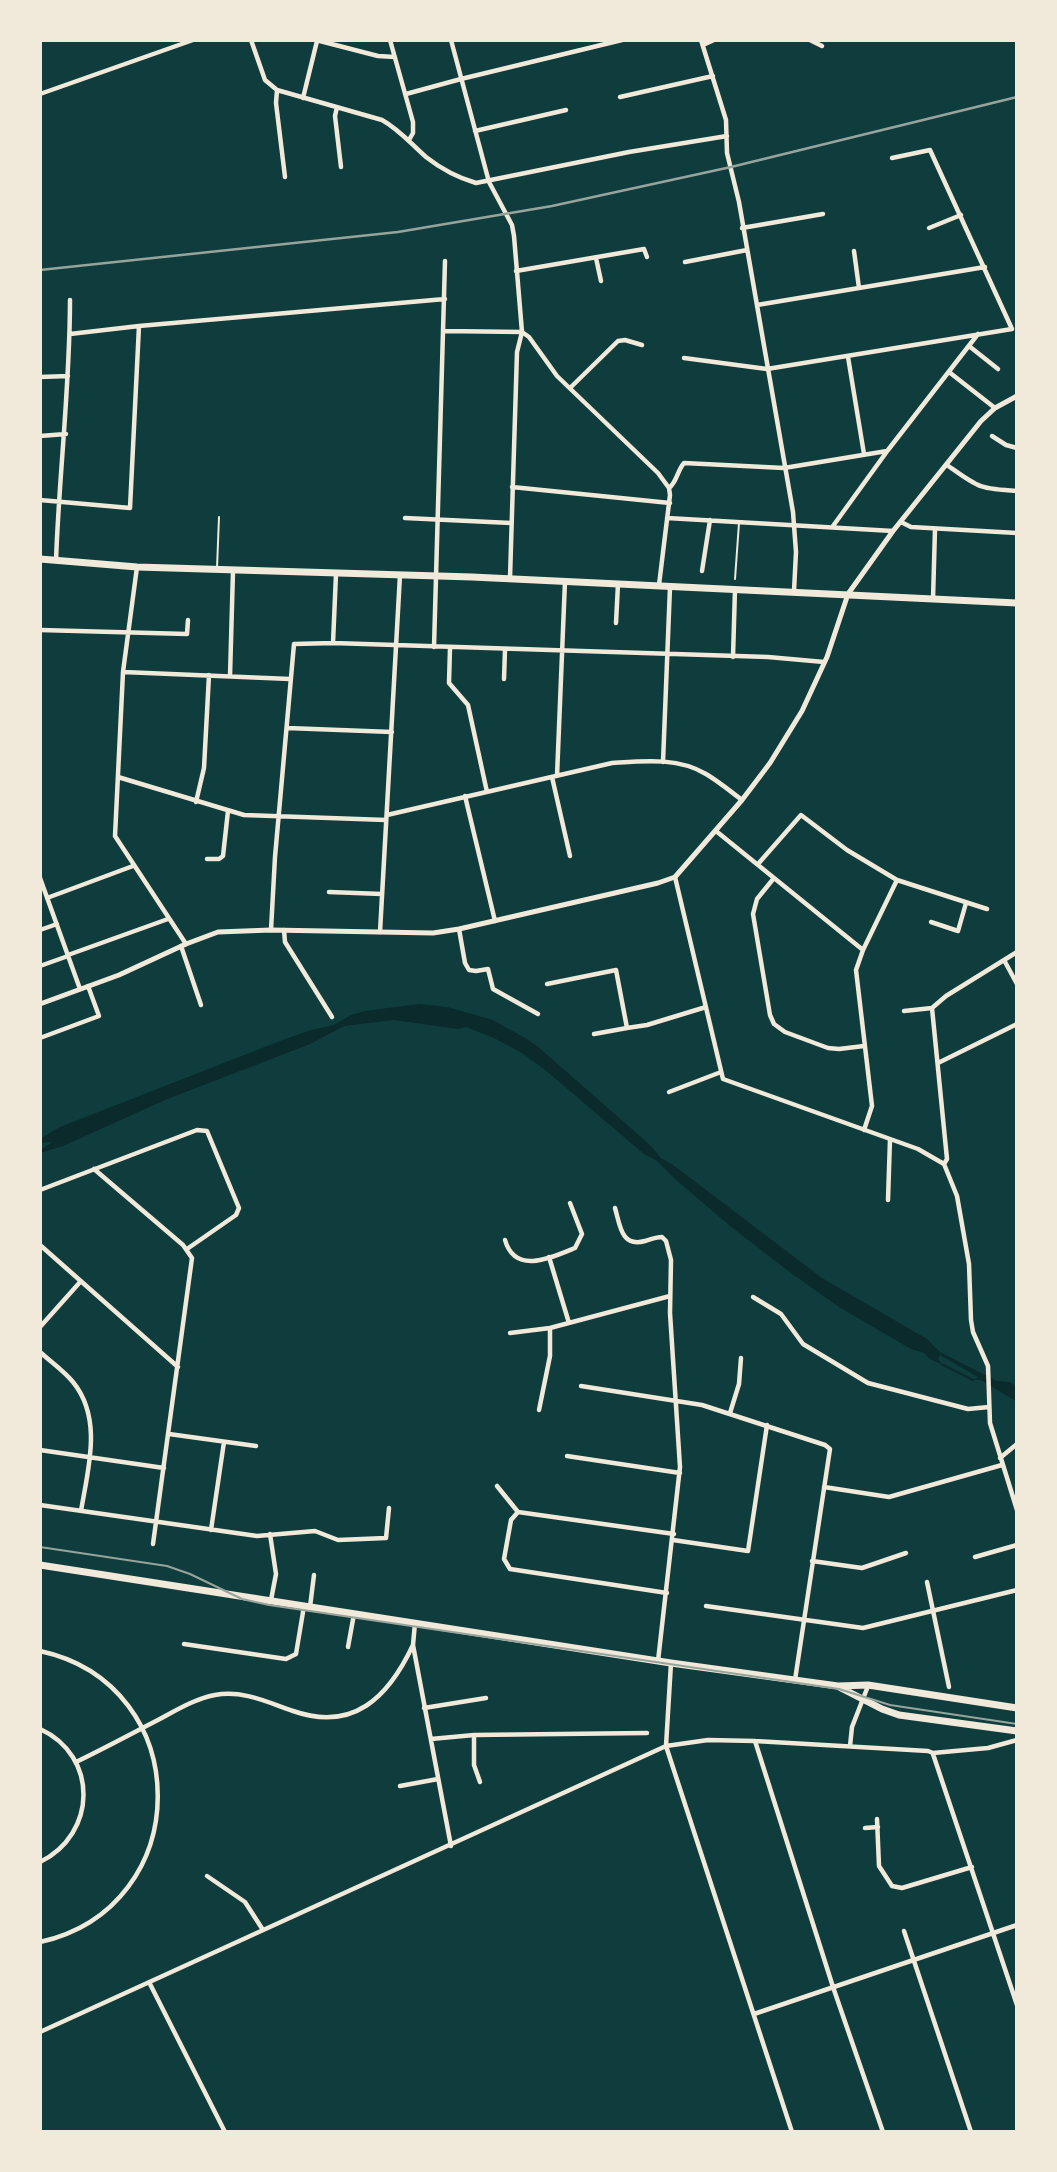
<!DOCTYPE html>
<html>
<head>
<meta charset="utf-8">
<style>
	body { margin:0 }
	#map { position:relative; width:1057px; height:2172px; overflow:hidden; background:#0f3d3e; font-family:"Fira Sans",sans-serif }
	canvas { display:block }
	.frame { position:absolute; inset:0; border:42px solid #f1e9da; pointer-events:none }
</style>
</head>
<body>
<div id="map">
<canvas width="1057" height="2172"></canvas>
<div class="frame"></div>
</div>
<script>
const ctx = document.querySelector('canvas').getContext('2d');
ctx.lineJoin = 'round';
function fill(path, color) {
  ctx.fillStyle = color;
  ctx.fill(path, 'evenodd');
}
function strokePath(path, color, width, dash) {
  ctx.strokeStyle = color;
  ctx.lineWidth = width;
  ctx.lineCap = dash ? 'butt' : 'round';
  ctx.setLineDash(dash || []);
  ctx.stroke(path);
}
fill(new Path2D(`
	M419 1004 447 1007 493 1020 525 1038 537 1046 650 1145 661 1158 673 1165 822 1278 927 1339 940 1352 997 1381 1009 1382 1017 1386V1402L981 1380H973L978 1377 940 1355 938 1359 943 1365 930 1359 924 1353 911 1349 839 1307 791 1273 730 1226 675 1179 657 1161 644 1154 544 1069 522 1053 494 1038 466 1027 458 1029 394 1020 344 1026 310 1044 165 1100 63 1146 40 1153V1150L53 1142 40 1143V1139L60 1127 280 1041 311 1030 334 1025 351 1015 365 1011Z`), '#0a2a2b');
strokePath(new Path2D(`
	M943 1365 973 1380`), '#0a2a2b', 2.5);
strokePath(new Path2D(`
	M217 568 219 517
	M735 579 739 523`), '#f1e9da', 2);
strokePath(new Path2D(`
	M251 40 265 80 277 90 382 120C400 130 411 144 426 157 440 168 459 178 476 183L629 152 727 136
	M316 40 378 56 395 57
	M390 40 413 122V133L409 140
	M451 40 489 182 512 225 514 236 522 332 517 352 510 578
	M701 40 726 120 727 153 739 202 793 512 796 552 794 591
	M810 40 822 46
	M703 45 714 40
	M277 90 276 103 285 177
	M40 94 193 40
	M406 94 461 79 622 40
	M620 97 713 76
	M303 98 317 41
	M337 107 335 116 341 167
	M475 131 566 110
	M742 228 823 214
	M929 228 961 215
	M854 251 859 288
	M596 258 601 281
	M685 262 747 250
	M516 271 644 249 647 257
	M757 305 985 267
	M444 331 522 332
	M522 332 529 337 557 376 658 473 669 488 670 495 659 585
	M70 334 139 326 445 299
	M969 346 998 369
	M848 357 864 454
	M684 358 767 369 1012 329 930 150 892 158
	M949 372 995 408
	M40 377 68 376
	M570 388 618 341 625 340 642 345
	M40 436 66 434
	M992 436 1006 445 1017 448
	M947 465C978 487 978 489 1017 491
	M512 487 670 503
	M669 488C677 482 677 471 684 463L784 468 887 451
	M40 500 130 508 139 326
	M405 518 511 523
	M667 518 893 531
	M901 522 911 527 1017 533
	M833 526 888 450 978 334
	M56 561C59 474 70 387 70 300
	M137 567 123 672 115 836 186 944
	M702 571 710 520
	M933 599 935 529
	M616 623 618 584
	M40 630 187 634 188 620
	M333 643 336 574
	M434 647 445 261
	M450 648 449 683 468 705 487 792
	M733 657 735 589
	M123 672 290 679
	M230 676 233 571
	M504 679 505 650
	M287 728 392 732
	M663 762 670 587
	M557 776 565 581
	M118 777 244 815 386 820
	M552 777 570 856
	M465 796 495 921
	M196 802 204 768 209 675
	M387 815 612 763C643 761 678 757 706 774 718 781 730 791 742 800
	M716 831 863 950
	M207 859H219L223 856 228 811
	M758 864 801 815 847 850 897 880 987 909
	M675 877 723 1079 918 1149 944 1164 957 1196 969 1264 971 1320 973 1332 988 1366 990 1423 1017 1510
	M40 878 80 989
	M774 878 757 899 753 914 770 1015 774 1024 785 1032 828 1048 839 1049 864 1046
	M329 892 382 894
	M47 898 133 866
	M931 922 958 931 966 903
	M459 929 465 963 469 970 476 971 488 969 493 989 538 1014
	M40 930 57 924
	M271 930 275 857 294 644 333 643 768 657 824 662
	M284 930 285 942 332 1017
	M380 932 400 575
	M181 946 201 1005
	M68 955 168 919
	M1004 960 1017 984
	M40 966 68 956
	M547 984 616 970 627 1028 647 1025 706 1007
	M904 1011 932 1008
	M594 1034 627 1028
	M40 1038 99 1016 88 986
	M938 1063 1017 1024
	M669 1092 721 1072
	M864 1130 872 1106 856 970 863 950 897 880
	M944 1164 947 1159 932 1008 946 996 1017 952
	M94 1169 183 1245 192 1258 153 1544
	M40 1190 197 1130 207 1131 239 1208 236 1215 187 1249
	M888 1200 890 1139
	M615 1208C620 1225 621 1248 645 1241 652 1239 656 1237 662 1237L666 1241 671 1260 670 1313 680 1467 658 1661
	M505 1240C515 1275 551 1258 575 1248L582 1234 570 1203
	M40 1245 178 1367
	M549 1257 569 1323
	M753 1297 781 1314 803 1344 868 1383 968 1409 989 1407
	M40 1327 81 1281
	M510 1333 550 1328 670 1296
	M40 1352C51 1362 64 1371 73 1382 103 1419 88 1469 81 1511
	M581 1386 702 1405 825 1445 830 1449 795 1680
	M539 1410 550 1356V1328
	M730 1413 739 1384 741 1358
	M169 1434 256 1446
	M40 1450 164 1468
	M567 1456 680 1473
	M1000 1458 1017 1444
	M497 1486 518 1512 674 1534
	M824 1487 889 1497 1002 1465
	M40 1505 257 1536 315 1531 338 1540 386 1538 389 1508
	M518 1512 511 1520 504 1559 510 1569 667 1593
	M211 1530 224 1442
	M270 1534 276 1574 271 1600
	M673 1540 748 1551 767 1425
	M975 1557 1017 1545
	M812 1561 862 1568 906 1553
	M927 1582 949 1687
	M706 1606 863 1628 1017 1590
	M310 1607 314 1575
	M415 1623 413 1645 451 1846
	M184 1644 286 1659 296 1654 304 1606
	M348 1647 354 1614
	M40 1651C197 1685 197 1907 40 1942
	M671 1663 666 1746 792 2132
	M424 1708 486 1698
	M40 1729C99 1756 97 1834 40 1862
	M474 1735V1765L480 1782
	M431 1739 474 1735 647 1733
	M755 1741 833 1987 883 2132
	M850 1746 852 1727 868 1686
	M933 1754 1017 2005
	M76 1762C103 1749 129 1735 156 1721 175 1711 194 1699 215 1695 243 1690 267 1702 293 1711 353 1732 388 1698 413 1645
	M400 1786 438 1779
	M877 1819 879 1866 892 1886 902 1888 972 1867
	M865 1828 878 1827
	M207 1876 245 1902 263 1930
	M904 1931 971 2132
	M149 1982 225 2132
	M754 2014 1017 1925
	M40 2032 666 1746 708 1740 755 1741 928 1751 933 1753 988 1748 1017 1740`), '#f1e9da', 4.5);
strokePath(new Path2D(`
	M40 1004 119 975 186 944 218 932 271 930 433 933 459 929 658 883 675 877 742 800 770 763 802 711 827 657 848 594 893 531 981 421 995 408 1017 396`), '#f1e9da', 5);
strokePath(new Path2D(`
	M40 1565 671 1663 838 1686 868 1685 1017 1708
	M839 1687 882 1709 899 1715 1017 1731`), '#f1e9da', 7);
strokePath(new Path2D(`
	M40 559 137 567 472 577 1017 603`), '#f1e9da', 7);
strokePath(new Path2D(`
	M40 1547 167 1566 190 1574 242 1599 269 1605 839 1689 890 1705 1017 1724`), '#97a49c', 2);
strokePath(new Path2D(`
	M40 270 398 232 552 206 731 167 1017 97`), '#97a49c', 2.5);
</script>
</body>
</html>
